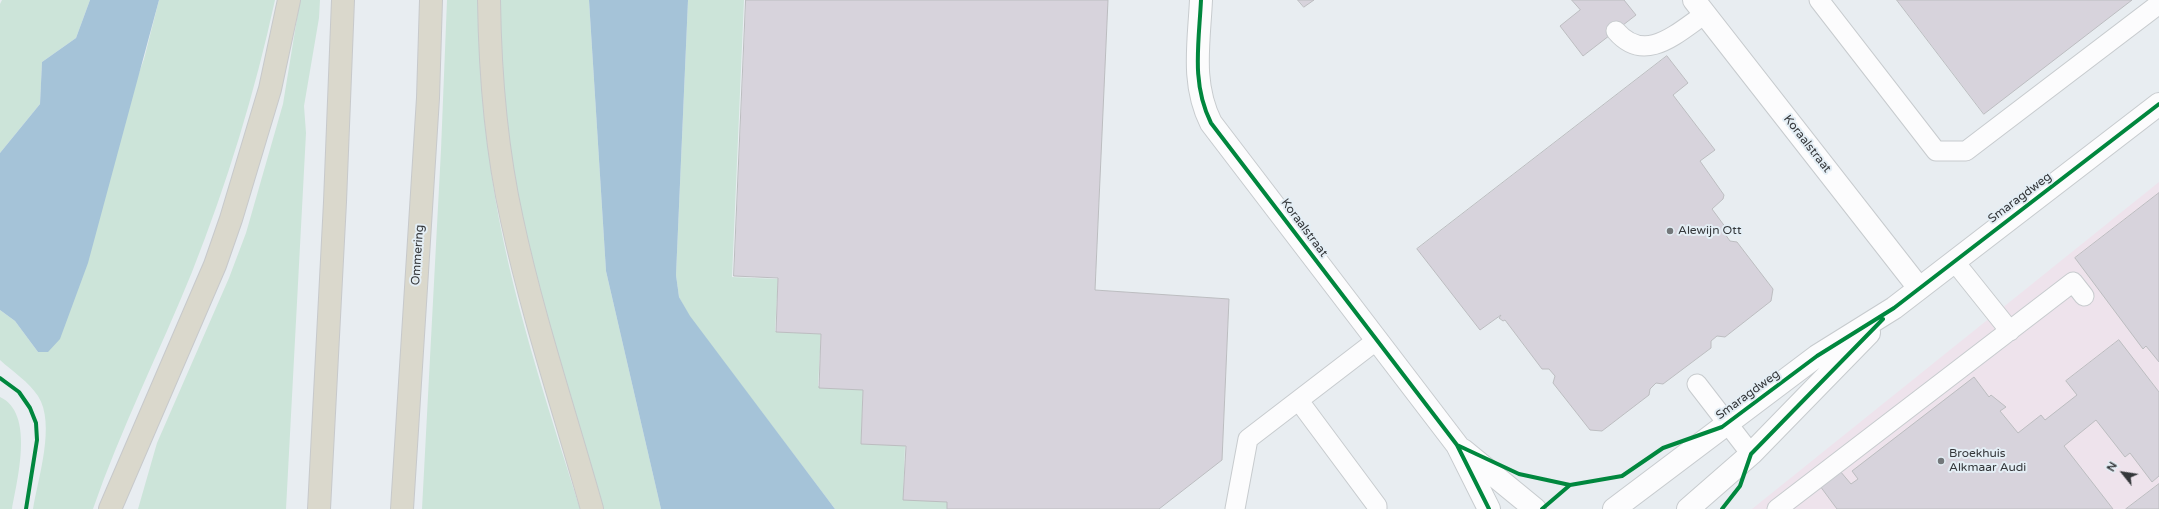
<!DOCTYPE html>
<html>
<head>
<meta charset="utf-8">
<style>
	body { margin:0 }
	#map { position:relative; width:2159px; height:509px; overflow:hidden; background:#e8edf1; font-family:"Varela Round",sans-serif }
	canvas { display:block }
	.north { position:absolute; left:2103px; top:453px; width:40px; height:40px; -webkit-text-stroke:3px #e4eef5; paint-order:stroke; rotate:300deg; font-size:11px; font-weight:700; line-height:16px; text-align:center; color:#34373a }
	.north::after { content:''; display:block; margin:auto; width:14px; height:18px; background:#34373a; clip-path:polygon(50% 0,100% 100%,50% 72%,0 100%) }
</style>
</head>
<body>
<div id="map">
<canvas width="2159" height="509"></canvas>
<div class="north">N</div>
</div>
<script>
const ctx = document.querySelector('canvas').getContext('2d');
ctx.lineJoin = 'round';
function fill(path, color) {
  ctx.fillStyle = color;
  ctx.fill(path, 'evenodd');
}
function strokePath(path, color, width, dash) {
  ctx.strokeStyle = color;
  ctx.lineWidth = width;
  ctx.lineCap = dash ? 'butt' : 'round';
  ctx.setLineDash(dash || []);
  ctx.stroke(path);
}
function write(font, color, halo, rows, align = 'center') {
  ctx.font = font + ' "Varela Round",sans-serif';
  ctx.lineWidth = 4;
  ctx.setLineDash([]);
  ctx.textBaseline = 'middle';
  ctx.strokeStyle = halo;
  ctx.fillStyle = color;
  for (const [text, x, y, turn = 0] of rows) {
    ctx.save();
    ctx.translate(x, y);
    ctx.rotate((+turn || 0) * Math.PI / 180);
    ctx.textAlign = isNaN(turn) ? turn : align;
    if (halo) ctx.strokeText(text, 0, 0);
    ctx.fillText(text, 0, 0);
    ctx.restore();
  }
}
fill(new Path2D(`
	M2159 182V509H1752Z`), '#eee3ec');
fill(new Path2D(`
	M2 0H90L76 38 42 62 40 104 0 153V4Z
	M159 0H275C255 92 227 184 192 272 160 351 121 428 93 509H33C38 478 56 424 38 396 29 382 12 371 0 360V310L15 321 38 352 144 59Z
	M300 0H320L319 18 304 106 306 133 286 509H138L157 443 229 278 246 233 283 104Z
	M447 0H478C480 60 484 119 492 178 509 291 546 400 580 509H422L441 150Z
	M497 0H589L606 271 661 509H600L517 208 501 88Z
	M688 0H744L732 277 778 279 775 331 821 334 818 386 863 389 861 443 905 445 903 499 948 501 947 509H835L689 316 679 297 676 275Z
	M0 397C35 413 17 480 12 509H0Z`), '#cce4d9');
fill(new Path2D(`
	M90 0H159L88 263 60 339 48 352H38L15 321 0 310V153L40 104 42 62 76 38Z
	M589 0H688L676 275 679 297 690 316 835 509H661L606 271Z`), '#a5c3d8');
const building = new Path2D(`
	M746 0H1108L1095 290 1229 299 1222 460 1159 509H947V502L903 500 906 446 861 444 863 390 819 388 821 334 776 332 778 278 734 276Z
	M1298 0H1314L1304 7Z
	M1572 0H1624L1636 15 1583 56 1560 26 1580 10Z
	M1897 0H2132L1984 114Z
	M1667 56 1688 83 1673 95 1715 150 1700 161 1724 195 1723 199 1712 209 1726 228 1725 234 1730 241 1737 242 1773 289 1771 301 1725 337 1717 336 1711 341V348L1663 384 1656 383 1650 389 1649 395 1602 431 1590 430 1553 383 1555 376 1549 369H1542L1505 320 1503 321 1499 318 1501 315 1480 330 1417 249Z
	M2159 193V362L2146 346 2143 349 2075 258Z
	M2119 340 2159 392V476L2152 482 2130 453 2125 457 2096 420 2064 446 2113 509H1837L1820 486 1840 471 1851 484 1858 479 1852 471 1974 377 1989 397 1991 395 2006 407 2000 411 2018 433 2041 415 2045 420 2077 395 2066 381Z
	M2159 484V509H2126Z`);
fill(building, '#d7d3dc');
strokePath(building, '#bcbdc0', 1);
const lane = new Path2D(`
	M1819 0 1936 151H1966L2159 4
	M1616 31C1645 65 1677 33 1705 14
	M1954 261 2010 331
	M1697 384 1751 454
	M1299 401 1377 506V509
	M1235 509 1248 439 1377 340
	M1777 509 2073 282 2084 296`);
const street = new Path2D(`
	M1201 0C1199 43 1191 83 1211 123L1457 445 1489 509
	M1694 0 1919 288
	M1463 450 1535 509`);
const secondary = new Path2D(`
	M1614 509 1817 356 1894 308 2159 104
	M1688 509 1751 454 1869 333`);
const highway = new Path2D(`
	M489 0C490 73 496 148 512 220 533 318 565 413 592 509
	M110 509 215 265 231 219 270 89 289 0
	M319 509 335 202 343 0
	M402 509 428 98 431 0`);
strokePath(lane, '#c7cbce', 21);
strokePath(street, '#c7cbce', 24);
strokePath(secondary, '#c7cbce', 24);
strokePath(highway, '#c7c9cb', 24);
strokePath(lane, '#fcfcfd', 19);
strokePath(street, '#fcfcfd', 22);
strokePath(secondary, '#fcfcfd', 22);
strokePath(highway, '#dad8cc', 22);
strokePath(new Path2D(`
	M1201 0C1199 43 1191 83 1211 123L1457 445 1489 509
	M0 378 19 392 30 408 36 423 37 440 26 509
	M1457 445 1519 474 1570 485
	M1542 509 1570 485 1622 476 1663 448 1722 427 1817 356 1894 308 2159 104
	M1722 509 1740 486 1751 454 1883 319`), '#00873e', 4);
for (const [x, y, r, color] of [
	[1670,231,4,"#73777a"],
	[1941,461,4,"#73777a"]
]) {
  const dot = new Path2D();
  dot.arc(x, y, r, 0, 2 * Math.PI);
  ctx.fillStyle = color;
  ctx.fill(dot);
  strokePath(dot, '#e4eef5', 1.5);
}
write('12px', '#34373a', '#e4eef5', [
	["Koraalstraat",1807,144,52],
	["Smaragdweg",2020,198,-37],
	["Koraalstraat",1304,228,53],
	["Ommering",418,255,-86],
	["Smaragdweg",1748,395,-36]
]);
write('12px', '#34373a', '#e4eef5', [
	["Alewijn Ott",1678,231],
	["Broekhuis",1949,454],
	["Alkmaar Audi",1949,468]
], 'left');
</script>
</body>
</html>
